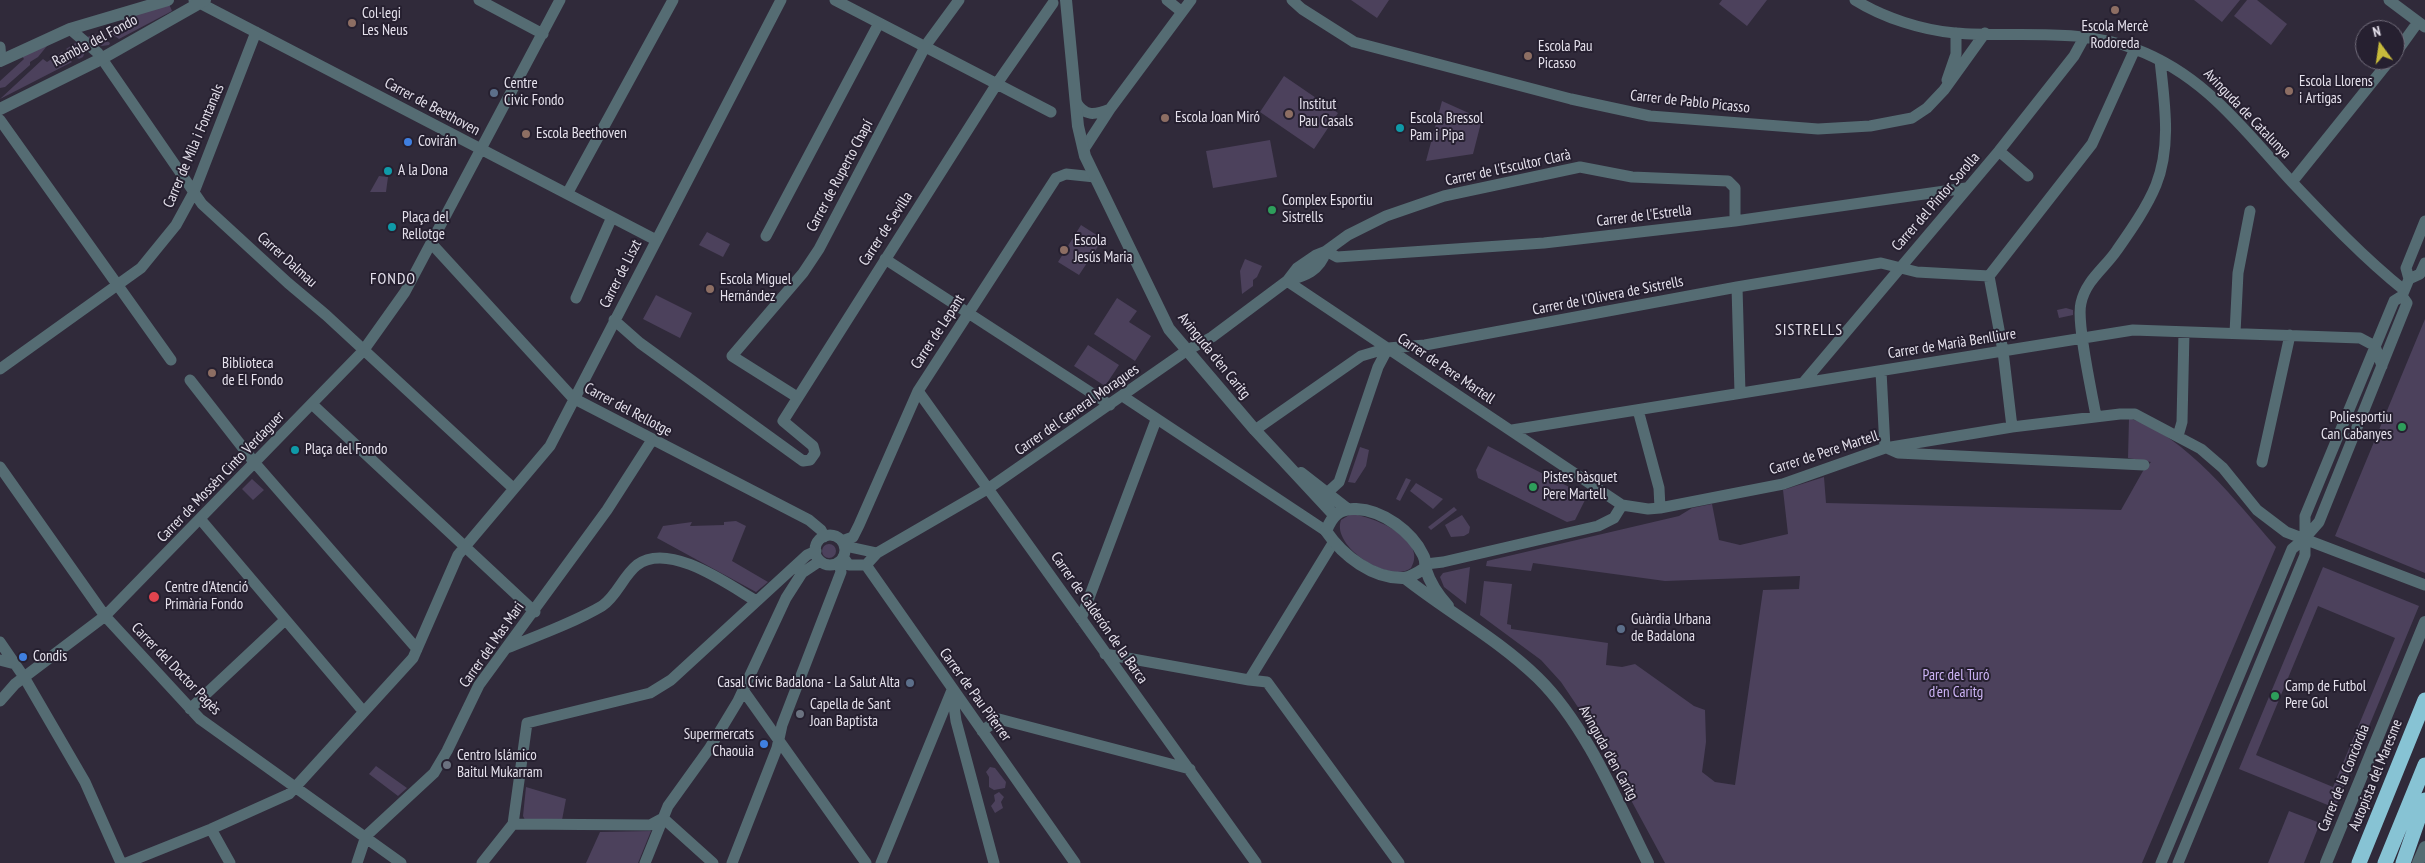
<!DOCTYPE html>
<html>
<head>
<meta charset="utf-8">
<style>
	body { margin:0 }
	#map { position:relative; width:2425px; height:863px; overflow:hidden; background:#302a3a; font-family:"PT Sans Narrow",sans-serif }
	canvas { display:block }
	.north { position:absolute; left:2355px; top:20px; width:50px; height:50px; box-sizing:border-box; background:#262030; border:1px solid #726d7b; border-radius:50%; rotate:346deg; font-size:14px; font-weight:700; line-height:20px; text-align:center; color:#e5e1ec }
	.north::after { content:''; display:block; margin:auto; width:18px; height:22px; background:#c8bb3b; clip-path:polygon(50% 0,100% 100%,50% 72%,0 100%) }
</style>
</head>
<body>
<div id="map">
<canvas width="2425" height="863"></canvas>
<div class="north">N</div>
</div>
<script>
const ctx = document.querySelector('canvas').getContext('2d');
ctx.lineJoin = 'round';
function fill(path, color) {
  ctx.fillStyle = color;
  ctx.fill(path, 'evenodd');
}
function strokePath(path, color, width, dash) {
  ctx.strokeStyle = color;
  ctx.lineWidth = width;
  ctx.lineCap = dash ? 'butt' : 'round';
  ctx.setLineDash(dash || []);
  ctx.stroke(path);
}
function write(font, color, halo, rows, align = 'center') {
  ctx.font = font + ' "PT Sans Narrow",sans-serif';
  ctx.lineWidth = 4;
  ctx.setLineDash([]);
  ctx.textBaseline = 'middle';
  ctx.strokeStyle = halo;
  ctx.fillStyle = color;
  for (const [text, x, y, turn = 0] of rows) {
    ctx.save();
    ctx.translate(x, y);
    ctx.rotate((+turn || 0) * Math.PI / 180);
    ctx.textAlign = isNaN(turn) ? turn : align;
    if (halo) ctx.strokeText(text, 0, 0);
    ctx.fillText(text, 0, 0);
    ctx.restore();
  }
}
fill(new Path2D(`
	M1351 0H1389L1377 18Z
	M1722 0H1767L1747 26 1719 4Z
	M2194 0H2240L2222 22Z
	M2247 0H2257L2287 24 2271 45 2234 16Z
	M169 4 172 11 119 39 108 31 124 27 122 19Z
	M97 34 110 43 109 45 102 46 87 37Z
	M51 41 38 57 30 62V65L5 87 0 88V81L24 59 22 56Z
	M77 42 86 50 83 57 79 59 66 49Z
	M62 52 72 62 0 99 43 59 47 62Z
	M1284 76 1338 113 1314 149 1260 112Z
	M1442 101 1482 119 1473 154 1426 161Z
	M1270 140 1277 177 1213 188 1206 151Z
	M379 176 388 177 386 192H370Z
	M1081 225 1103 239 1079 275 1058 262Z
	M707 232 730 244 723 257 699 245Z
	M1245 259 1262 266 1257 277 1253 280V286L1242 294 1240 271Z
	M656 295 692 313 680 338 643 319Z
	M1117 298 1137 311 1129 322 1151 336 1135 361 1094 334Z
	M2066 308 2073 310V315L2059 318 2057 310Z
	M2425 319V573L2335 536Z
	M1088 345 1119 365 1105 386 1074 366Z
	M2129 418C2187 436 2237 503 2276 547L2142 863H1665L1592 728 1561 682 1541 660 1480 615 1484 581 1512 584 1507 624 1511 625V629L1608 643 1606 665 1622 667 1635 664 1694 706 1705 710 1706 742 1702 772 1715 782 1735 785 1763 590 1799 589 1800 576 1665 581 1533 563 1531 571 1486 566 1487 561 1679 516 1692 508 1712 504 1719 540 1740 545 1788 534 1783 490 1824 477 1826 503 2121 510 2143 471 2151 462 2128 458Z
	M1488 446 1587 496 1575 520 1567 522 1478 478 1476 470Z
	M1360 447 1369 450 1366 466 1355 483 1348 482Z
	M1406 478 1411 480 1400 501 1396 499Z
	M252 479 264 490 253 500 242 489Z
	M1416 483 1443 499 1433 509 1410 491Z
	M1454 507 1457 510 1431 530 1428 527Z
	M1351 514C1372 516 1429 539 1411 568 1390 584 1331 547 1341 520Z
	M1462 515 1470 527 1469 533 1464 536 1451 537 1445 525Z
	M736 521 746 526 732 561 768 582 756 592 657 538 663 526 692 522 690 526 724 525V522Z
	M822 551a7 7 0 1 1 14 0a7 7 0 1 1-14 0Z
	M1470 567 1466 604 1444 587 1440 577 1443 573Z
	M2323 567 2419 606 2335 808 2239 769ZM2318 606 2395 638 2333 787 2256 755Z
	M376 766 407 788 398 796 369 774Z
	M990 767 995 768 1006 782 1005 788 994 790 989 787V777L986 772Z
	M526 787 566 799 562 820H525L523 816Z
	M999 792 1004 797 1001 802 1003 808 995 813 991 806 995 801 994 795Z
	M2289 811 2320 823 2304 863H2268Z
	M651 831 638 863H586L600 832Z`), '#4c415c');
strokePath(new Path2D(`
	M194 0 656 240
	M479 0 543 34
	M835 0 1051 112
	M1167 0 1182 12
	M1292 0 1302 9 1354 42 1571 99 1650 116 1818 129 1870 126 1912 118 1927 108 1944 90 1985 33
	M1855 0C1884 18 1922 30 1955 33 2016 38 2077 27 2135 49 2205 75 2244 130 2292 182 2327 219 2364 258 2404 290
	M2389 0 2425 27
	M70 29 98 53 202 204 288 283 326 315 513 488
	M0 47 1 60
	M2395 54 2418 22
	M1947 80 1956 54V33
	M1076 102C1085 117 1095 115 1110 109
	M0 120 171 360
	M1084 149 1110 109 1191 0
	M1999 151 2028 176
	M2292 182 2390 60
	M567 194 673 0
	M766 236 879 23
	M431 243 573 398 809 520 821 530 824 537
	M1326 251 1337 257 1544 243 1735 221 1966 188
	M885 259 1110 405
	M1989 276 2092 144 2135 49
	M1989 276 2003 351 2012 427
	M2409 279 2420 274 2425 263
	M1287 281 1622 505 1648 509 1660 508 1783 484 1885 448 2012 427 2120 414H2135L2201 449 2223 468 2257 510 2286 532 2425 585
	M1287 281C1305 276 1320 271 1326 251
	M1737 287 1740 393
	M576 298 612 217
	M614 320 640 343 803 461 810 460 815 453 813 446 783 421 998 82 1053 3
	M2235 333 2238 273 2250 211
	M0 369 141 268 176 225 194 192 256 32
	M1881 371 1885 448
	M190 380 254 462 417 649
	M1803 383 1999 151 2074 56 2085 36
	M918 391 1256 863
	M797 397 732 356 803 273 819 249 926 45 959 0
	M1124 397 1326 531
	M313 405 535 612
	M1638 410 1659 488 1660 508
	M2096 416C2092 393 2076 322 2081 303 2086 280 2105 268 2117 250 2131 230 2147 207 2156 185 2172 145 2164 100 2160 60
	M1255 430 1361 356 1388 348 1425 345 1737 287 1881 263 1917 272 1989 276
	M1512 430 2133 330 2360 338 2375 346 2382 366
	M2178 436 2182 422 2184 332
	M1889 449 1898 453 2144 465
	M2262 462 2290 335
	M0 467 105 616 200 719 401 863
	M1327 493 1339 482 1378 367 1388 348
	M201 520 363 711
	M815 550a15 15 0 1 1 30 0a15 15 0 1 1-30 0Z
	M842 541 853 537 859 525 918 391 1056 178 1066 174 1095 177
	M845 546 877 553
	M843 557 849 565H866
	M1426 564 1443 562 1598 526 1614 518 1622 505
	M866 565 877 553 989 488 1186 351 1212 337 1287 281 1297 268 1316 255 1326 251 1348 235 1386 216 1444 196 1580 167 1632 177 1728 181 1735 188V221
	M866 565 1075 863
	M1081 619 1156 420
	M0 642 24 677 85 782 121 863
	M507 648C539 635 573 623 602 606 617 596 623 576 637 565 669 541 729 585 756 601
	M1105 654 1249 680 1267 682 1399 863
	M0 660 15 664
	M1249 680 1333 543
	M743 690 866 863
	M952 691 956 721 994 863
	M0 701 15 684 105 616 363 351 405 292 560 0
	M190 709 285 620
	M982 731 999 719 1190 769
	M663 818 713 863
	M513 824 650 825 663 818
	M211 829 230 863
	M126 863 211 829 289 794 413 658 458 555 550 446 781 0
	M357 863 366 836 434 773 447 751 479 685 607 510 652 440
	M482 863 513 824 527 723 650 693 671 680 807 555 816 551
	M645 863 668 806 709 749 738 701 786 598 802 573 820 561
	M732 863 777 748 782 725 841 572 839 562
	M881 863 952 690
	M2161 863 2292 549 2304 539 2319 522 2405 308 2407 303 2402 296
	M2178 863 2305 555V516L2394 301 2402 296 2409 279 2406 268 2425 221`), '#556c73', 11);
strokePath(new Path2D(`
	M1066 0 1078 126 1085 156 1169 329 1255 430 1334 515
	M0 61 70 29 168 0
	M0 109 101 59 205 0
	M1301 473 1346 508
	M1425 568C1419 572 1411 577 1404 578 1373 579 1343 556 1326 531 1332 516 1339 508 1356 509 1383 510 1412 532 1423 555 1426 560 1425 565 1426 570 1430 583 1439 596 1448 606
	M1405 578C1448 612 1498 639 1538 678 1586 725 1618 803 1648 863
	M2326 863 2425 622
	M2418 863 2425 847`), '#556c73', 12);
strokePath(new Path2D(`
	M2359 863 2425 700
	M2385 863 2425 765
	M2403 863 2425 800`), '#87c3d4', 15);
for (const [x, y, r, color] of [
	[2115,10,5,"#8d6e63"],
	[352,23,5,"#8d6e63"],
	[1528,56,5,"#8d6e63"],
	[2289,91,5,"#8d6e63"],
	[494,93,5,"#5c6f8a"],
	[1289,114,5,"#8d6e63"],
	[1165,118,5,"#8d6e63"],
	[1400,128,5,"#0f9aa8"],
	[526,134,5,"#8d6e63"],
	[408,142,5,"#3f7fe0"],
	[388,171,5,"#0f9aa8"],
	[1272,210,5,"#2e9e5b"],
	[392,227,5,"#0f9aa8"],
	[1064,250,5,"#8d6e63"],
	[710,289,5,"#8d6e63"],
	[212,373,5,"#8d6e63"],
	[2402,427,5,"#2e9e5b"],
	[295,450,5,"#0f9aa8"],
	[1533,487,5,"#2e9e5b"],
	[154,597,6,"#e0444e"],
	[1621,629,5,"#5c6f8a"],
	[23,657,5,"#3f7fe0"],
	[910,683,5,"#5c6f8a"],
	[2275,696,5,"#2e9e5b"],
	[800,714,5,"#6b7280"],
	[764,744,5,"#3f7fe0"],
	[447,765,5,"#6b7280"]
]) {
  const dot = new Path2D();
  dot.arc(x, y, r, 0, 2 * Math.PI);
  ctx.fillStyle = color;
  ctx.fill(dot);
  strokePath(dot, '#262030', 2);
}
write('15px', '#e5e1ec', '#262030', [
	["Col·legi",362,14],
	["Les Neus",362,31],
	["Escola Mercè",2115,27,"center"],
	["Rodoreda",2115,44,"center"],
	["Escola Pau",1538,47],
	["Picasso",1538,64],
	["Escola Llorens",2299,82],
	["i Artigas",2299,99],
	["Centre",504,84],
	["Civic Fondo",504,101],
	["Institut",1299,105],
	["Pau Casals",1299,122],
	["Escola Joan Miró",1175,118],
	["Escola Bressol",1410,119],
	["Pam i Pipa",1410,136],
	["Escola Beethoven",536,134],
	["Covirán",418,142],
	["A la Dona",398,171],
	["Complex Esportiu",1282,201],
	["Sistrells",1282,218],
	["Plaça del",402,218],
	["Rellotge",402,235],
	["Escola",1074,241],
	["Jesús Maria",1074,258],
	["Escola Miguel",720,280],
	["Hernández",720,297],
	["Biblioteca",222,364],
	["de El Fondo",222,381],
	["Poliesportiu",2392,418,"right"],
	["Can Cabanyes",2392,435,"right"],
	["Plaça del Fondo",305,450],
	["Pistes bàsquet",1543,478],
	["Pere Martell",1543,495],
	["Centre d'Atenció",165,588],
	["Primària Fondo",165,605],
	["Guàrdia Urbana",1631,620],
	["de Badalona",1631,637],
	["Condis",33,657],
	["Casal Cívic Badalona - La Salut Alta",900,683,"right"],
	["Camp de Futbol",2285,687],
	["Pere Gol",2285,704],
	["Capella de Sant",810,705],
	["Joan Baptista",810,722],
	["Supermercats",754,735,"right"],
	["Chaouia",754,752,"right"],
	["Centro Islámico",457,756],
	["Baitul Mukarram",457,773]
], 'left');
write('15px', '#e5e1ec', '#262030', [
	["Rambla del Fondo",95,41,-28],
	["Carrer de Pablo Picasso",1690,102,6],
	["Carrer de Beethoven",432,107,28],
	["Avinguda de Catalunya",2247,114,46],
	["Carrer de Mila i Fontanals",194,146,-67],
	["Carrer de l'Escultor Clarà",1508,168,-12],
	["Carrer de Ruperto Chapí",840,176,-62],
	["Carrer del Pintor Sorolla",1936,202,-49],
	["Carrer de l'Estrella",1644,216,-7],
	["Carrer de Sevilla",886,229,-57],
	["Carrer Dalmau",287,260,42],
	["Carrer de Liszt",621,274,-63],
	["Carrer de l'Olivera de Sistrells",1608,296,-11],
	["Carrer de Lepant",938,332,-57],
	["Carrer de Marià Benlliure",1952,344,-9],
	["Avinguda d'en Caritg",1214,356,51],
	["Carrer de Pere Martell",1446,369,34],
	["Carrer del Rellotge",628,410,28],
	["Carrer del General Moragues",1077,410,-35],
	["Carrer de Pere Martell",1824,453,-18],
	["Carrer de Mossèn Cinto Verdaguer",221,477,-46],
	["Carrer de Calderón de la Barca",1099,618,55],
	["Carrer del Mas Mari",492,645,-55],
	["Carrer del Doctor Pagès",176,669,46],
	["Carrer de Pau Piferrer",975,695,54],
	["Avinguda d'en Caritg",1608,753,61],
	["Autopista del Maresme",2376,775,-68],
	["Carrer de la Concòrdia",2344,778,-68]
]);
write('15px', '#cdb4f6', '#262030', [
	["Parc del Turó",1956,676],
	["d'en Caritg",1956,693]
]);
ctx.letterSpacing = '1px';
write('16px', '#e5e1ec', '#262030', [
	["FONDO",393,279],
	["SISTRELLS",1809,330]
]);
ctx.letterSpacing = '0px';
</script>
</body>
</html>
